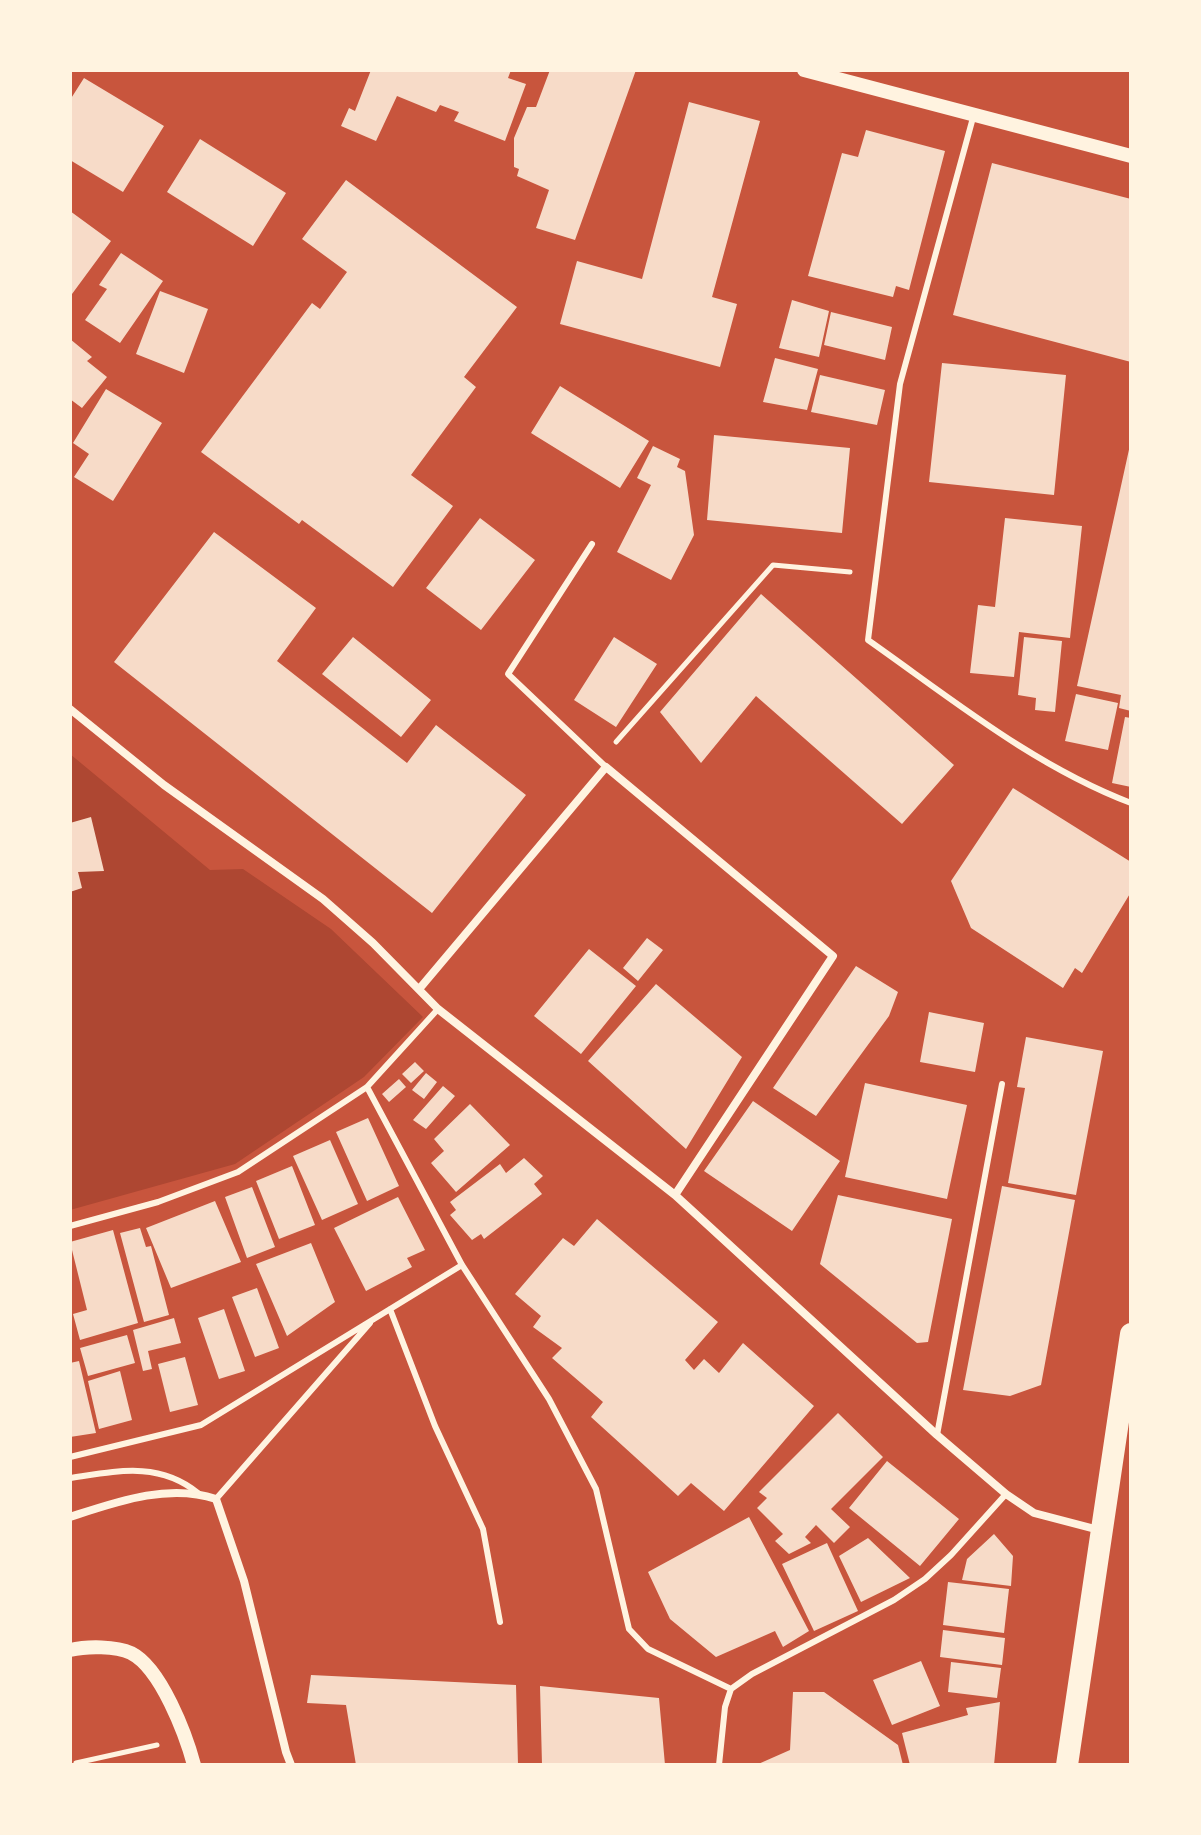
<!DOCTYPE html>
<html>
<head>
<meta charset="utf-8">
<style>
	body { margin:0 }
	#map { position:relative; width:1201px; height:1835px; overflow:hidden; background:#c8553d; font-family:"Fira Sans Condensed",sans-serif }
	canvas { display:block }
	.frame { position:absolute; inset:0; border:72px solid #fff3e0; pointer-events:none }
</style>
</head>
<body>
<div id="map">
<canvas width="1201" height="1835"></canvas>
<div class="frame"></div>
</div>
<script>
const ctx = document.querySelector('canvas').getContext('2d');
ctx.lineJoin = 'round';
function fill(path, color) {
  ctx.fillStyle = color;
  ctx.fill(path, 'evenodd');
}
function strokePath(path, color, width, dash) {
  ctx.strokeStyle = color;
  ctx.lineWidth = width;
  ctx.lineCap = dash ? 'butt' : 'round';
  ctx.setLineDash(dash || []);
  ctx.stroke(path);
}
fill(new Path2D(`
	M70 754 210 870 243 869 331 929 423 1017 364 1077 235 1164 70 1210Z`), '#ae4732');
fill(new Path2D(`
	M371 70H511L508 78 526 84 505 141 454 121 459 112 440 105 436 112 397 96 376 141 341 126 349 108 355 111Z
	M550 70H636L575 240 536 228 549 190 517 176 519 169 514 167V138L527 107H536Z
	M84 78 164 126 123 192 70 160V100Z
	M689 102 760 121 712 297 737 304 720 367 560 324 577 261 642 279Z
	M866 130 945 151 909 290 896 286 893 297 808 276 842 153 858 157Z
	M200 139 286 193 253 246 167 192Z
	M992 163 1131 199V362L953 315Z
	M346 180 517 307 464 377 476 387 411 475 453 506 393 587 302 520 299 524 201 452 312 303 320 309 347 272 302 239Z
	M70 211 111 241 72 294 70 293Z
	M121 253 163 281 120 343 85 320 107 289 99 285Z
	M160 291 208 309 184 373 136 354Z
	M792 300 829 311 819 357 779 348Z
	M831 312 892 327 885 360 824 345Z
	M70 339 92 357 87 361 107 377 82 408 70 399Z
	M775 358 818 369 807 410 763 402Z
	M942 363 1066 375 1054 495 929 482Z
	M820 375 885 390 877 425 811 412Z
	M560 386 649 441 620 488 531 433Z
	M106 389 162 423 113 501 74 477 89 454 73 443Z
	M714 435 850 448 842 533 707 520Z
	M1130 445H1131V711L1119 708 1121 695 1077 686Z
	M653 446 680 459 677 467 685 471 694 535 671 580 617 552 651 485 637 478Z
	M480 518 535 560 481 630 426 588Z
	M1005 518 1082 526 1070 638 1019 632 1014 677 970 673 978 605 995 607Z
	M214 532 316 608 277 661 407 763 436 725 526 795 432 913 114 662Z
	M761 594 954 765 902 824 756 696 701 763 660 712Z
	M353 637 431 700 401 737 322 674Z
	M614 637 657 664 616 727 574 700Z
	M1024 637 1062 641 1055 712 1035 710 1036 698 1018 695Z
	M1076 694 1118 703 1108 750 1065 741Z
	M1125 717 1131 718V787L1112 783Z
	M1013 788 1131 862V892L1082 973 1075 968 1063 988 971 928 951 881Z
	M91 817 104 871 78 872 82 888 70 892V823Z
	M647 938 663 950 638 981 623 968Z
	M589 949 636 986 581 1054 534 1016Z
	M856 966 898 992 889 1016 816 1116 773 1088Z
	M656 984 742 1057 686 1149 588 1061Z
	M929 1012 984 1023 975 1072 920 1062Z
	M1026 1037 1103 1051 1076 1195 1008 1183 1025 1088 1017 1087Z
	M415 1062 424 1071 411 1083 402 1074Z
	M426 1073 437 1082 424 1099 412 1090Z
	M399 1079 406 1087 389 1102 382 1094Z
	M865 1083 967 1105 947 1199 845 1177Z
	M443 1086 455 1096 426 1129 413 1120Z
	M753 1101 840 1161 792 1231 704 1171Z
	M470 1104 510 1145 456 1192 431 1163 444 1151 434 1139Z
	M368 1118 399 1186 367 1201 336 1132Z
	M330 1140 358 1204 322 1220 293 1156Z
	M524 1158 543 1176 534 1184 542 1194 484 1239 481 1234 472 1240 450 1215 456 1210 450 1202 500 1164 506 1173Z
	M292 1166 315 1225 279 1239 256 1181Z
	M1002 1186 1075 1200 1041 1385 1010 1396 963 1390Z
	M252 1187 275 1247 247 1258 225 1197Z
	M838 1195 952 1219 928 1342 917 1343 820 1264Z
	M398 1197 425 1250 407 1258 412 1267 366 1291 334 1228Z
	M215 1201 241 1262 171 1288 146 1228Z
	M597 1219 718 1322 685 1360 694 1370 704 1359 719 1373 743 1343 814 1406 724 1511 691 1483 678 1496 591 1417 603 1402 552 1358 562 1348 533 1327 541 1316 515 1294 563 1238 574 1246Z
	M140 1228 146 1247 151 1246 169 1315 144 1322 120 1233Z
	M113 1230 138 1323 80 1340 73 1314 87 1310 70 1242Z
	M311 1243 335 1302 287 1336 256 1264Z
	M257 1288 279 1348 255 1357 232 1297Z
	M224 1309 245 1371 219 1379 198 1318Z
	M174 1318 181 1343 148 1351 152 1369 143 1371 133 1330Z
	M127 1335 135 1363 88 1376 80 1348Z
	M185 1357 198 1405 170 1412 158 1364Z
	M79 1361 96 1433 70 1437V1363Z
	M120 1371 132 1420 99 1429 88 1381Z
	M838 1413 883 1457 831 1509 850 1527 834 1543 816 1525 805 1537 811 1543 789 1554 775 1541 783 1534 757 1508 767 1498 759 1492Z
	M887 1461 959 1519 920 1566 849 1508Z
	M749 1517 809 1631 783 1647 775 1631 716 1657 670 1619 648 1572Z
	M994 1534 1013 1556 1011 1586 962 1580 967 1559Z
	M868 1538 910 1578 861 1602 839 1556Z
	M827 1543 858 1611 814 1631 782 1564Z
	M948 1582 1009 1589 1004 1633 943 1625Z
	M943 1630 1005 1638 1002 1665 940 1657Z
	M921 1661 940 1706 892 1725 873 1680Z
	M951 1662 1001 1668 997 1698 948 1692Z
	M311 1675 516 1685 518 1765H356L346 1705 307 1703Z
	M540 1686 659 1698 665 1765H542Z
	M793 1692H824L898 1745 903 1765H756L790 1750Z
	M1000 1702 994 1765H910L902 1733 968 1715 966 1708Z`), '#f7dbc8');
strokePath(new Path2D(`
	M616 742 773 565 850 572
	M76 1763 157 1745`), '#fff3e0', 5);
strokePath(new Path2D(`
	M974 114 900 384 868 640C952 699 1034 766 1131 803
	M592 544 508 674 606 767
	M367 1087 462 1265 549 1399 596 1489 629 1629 648 1649 731 1689
	M70 1226 158 1202 238 1172 367 1087 438 1009
	M390 1309 435 1426 483 1529 500 1622
	M937 1435 1002 1084
	M70 1457 201 1425 462 1265
	M70 1478C117 1471 159 1461 198 1493
	M216 1499 370 1323
	M719 1765 725 1707 731 1689 752 1674 894 1600 925 1579 951 1555 1006 1494`), '#fff3e0', 6);
strokePath(new Path2D(`
	M70 709 164 785 323 899 373 943 438 1009 675 1195 937 1435 1006 1494 1034 1513 1099 1530
	M420 988 606 767 833 956 675 1195
	M70 1517C116 1502 168 1483 216 1499L244 1581 286 1752 291 1765`), '#fff3e0', 8);
strokePath(new Path2D(`
	M804 70 1131 156
	M70 1650C87 1646 116 1646 131 1653 161 1668 186 1735 194 1765`), '#fff3e0', 14);
strokePath(new Path2D(`
	M1067 1765 1131 1334`), '#fff3e0', 22);
</script>
</body>
</html>
